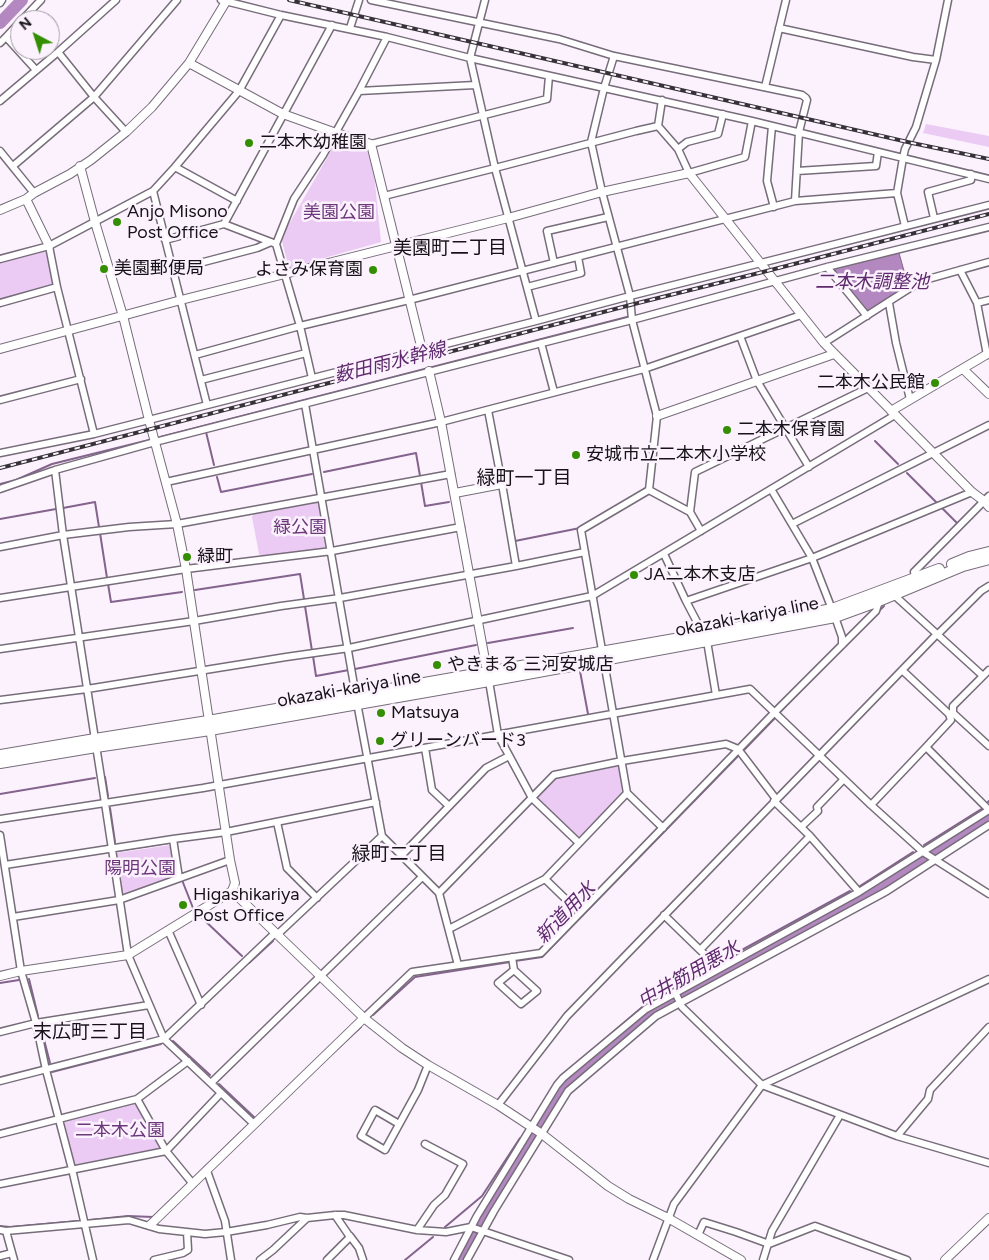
<!DOCTYPE html>
<html>
<head>
<meta charset="utf-8">
<style>
	body { margin:0 }
	#map { position:relative; width:989px; height:1260px; overflow:hidden; background:#fbf2fe; font-family:Figtree,sans-serif }
	canvas { display:block }
	.north { position:absolute; left:10px; top:10px; width:50px; height:50px; box-sizing:border-box; background:#fbf2fe; border:1px solid #9f98a2; border-radius:50%; rotate:320deg; font-size:14px; font-weight:700; line-height:20px; text-align:center; color:#161217 }
	.north::after { content:''; display:block; margin:auto; width:18px; height:22px; background:#348f00; clip-path:polygon(50% 0,100% 100%,50% 72%,0 100%) }
</style>
</head>
<body>
<div id="map">
<canvas width="989" height="1260"></canvas>
<div class="north">N</div>
</div>
<script>
const ctx = document.querySelector('canvas').getContext('2d');
ctx.lineJoin = 'round';
function fill(path, color) {
  ctx.fillStyle = color;
  ctx.fill(path, 'evenodd');
}
function strokePath(path, color, width, dash) {
  ctx.strokeStyle = color;
  ctx.lineWidth = width;
  ctx.lineCap = dash ? 'butt' : 'round';
  ctx.setLineDash(dash || []);
  ctx.stroke(path);
}
function write(font, color, halo, rows, align = 'center') {
  ctx.font = font + ' Figtree,"Noto Sans JP",sans-serif';
  ctx.lineWidth = 5;
  ctx.setLineDash([]);
  ctx.textBaseline = 'middle';
  ctx.strokeStyle = halo;
  ctx.fillStyle = color;
  for (const [text, x, y, turn = 0] of rows) {
    ctx.save();
    ctx.translate(x, y);
    ctx.rotate((+turn || 0) * Math.PI / 180);
    ctx.textAlign = isNaN(turn) ? turn : align;
    if (halo) ctx.strokeText(text, 0, 0);
    ctx.fillText(text, 0, 0);
    ctx.restore();
  }
}
fill(new Path2D(`
	M926 124 989 136V147L923 133Z
	M335 144H371L381 242 289 268 281 238Z
	M43 250 47 251 54 283 53 286 0 300V262Z
	M317 502 320 504 327 546 324 548 261 556 259 554 252 517 254 513Z
	M616 766 619 768 624 790 623 793 580 836 577 837 538 799V796L556 777Z
	M171 845 176 876 122 896 116 853Z
	M136 1103 160 1148 75 1165 64 1121Z`), '#ebcbf3');
const water = new Path2D(`
	M899 253 908 285 869 311 866 310 835 272 836 269Z`);
fill(water, '#b387bf');
strokePath(water, '#84648d', 1);
strokePath(new Path2D(`
	M206 432 214 465
	M160 437 627 317
	M875 441 898 464
	M324 472 416 453 420 476
	M907 473 937 503
	M217 477 221 492 312 474
	M421 482 425 506 449 502
	M0 484 16 480 52 464 149 440
	M508 501 515 541 580 528
	M63 508 95 502 99 527
	M942 508 958 524
	M0 519 56 509
	M100 533 107 578
	M108 584 111 602 182 592
	M195 590 300 574 304 599
	M305 606 312 651
	M879 611 884 606
	M488 643 573 628
	M313 656 316 676 349 670
	M355 669 476 645
	M580 671 588 714
	M779 713 828 663
	M743 751 775 718
	M105 777 108 796
	M0 794 95 778
	M988 802 989 801
	M110 808 115 842
	M924 845 983 808
	M116 851 168 843
	M182 880 193 908
	M860 886 913 852
	M201 917 242 956
	M515 961 542 957 739 755
	M249 963 273 941
	M718 963 850 891
	M29 979 38 1016
	M0 983 19 980
	M373 1015 415 977 510 962
	M41 1028 50 1063
	M173 1041 210 1075
	M599 1044 647 1003 712 966
	M332 1054 361 1027
	M52 1072 161 1044
	M219 1084 255 1118
	M204 1168 247 1126
	M90 1220 128 1216 153 1217 154 1216
	M0 1226 10 1227 78 1221
	M445 1227 482 1196 520 1138
	M405 1260 433 1237`), '#84648d', 2);
strokePath(new Path2D(`
	M461 1260 479 1224 566 1085 652 1011 881 887 989 818`), '#b387bf', 7);
strokePath(new Path2D(`
	M0 23 22 0`), '#b387bf', 12);
const minor = new Path2D(`
	M221 0 281 15 387 37 470 58 752 121 989 179
	M371 0 559 39 614 56 802 95 806 98 807 100 799 132 795 201
	M485 0 470 58 495 168 536 321
	M0 3 2 0
	M22 20 41 0
	M20 22 6 37 36 70
	M350 28 359 0
	M779 28 913 57 936 60
	M0 43 6 37
	M58 52 94 97 126 132
	M614 56 604 88 591 142 602 192 630 296 632 320 657 416 649 490
	M765 87 786 0
	M359 91 475 85
	M0 101 58 52 116 0
	M658 126 678 149 689 173 745 157 752 121
	M658 126 662 100
	M772 126 767 181 774 207
	M371 144 547 99 549 76
	M678 149 687 142 718 134 723 114
	M0 151 34 193
	M13 166 94 97 177 0
	M175 167 237 201
	M797 171 876 166 878 152
	M153 191 207 405
	M384 196 495 168 636 131 658 126
	M934 218 928 192 971 180V174
	M224 224 332 25
	M905 226 897 193 903 158 905 149 916 127 936 60 948 0
	M165 240 224 224 276 244
	M49 246 57 287 94 434 536 321 630 296 761 263 989 205
	M0 259 49 246 153 191 175 167 239 91 281 15
	M554 263 547 231 608 217
	M827 267 867 316
	M173 270 257 248 271 242
	M960 270 977 303 987 355
	M527 287 581 273 578 257
	M0 303 57 287
	M889 303 896 343 910 399
	M977 303 989 300
	M740 336 757 381 809 467
	M541 343 554 392
	M824 343 921 281 989 262
	M195 355 300 326 409 300 795 201 897 193
	M312 378 300 326 276 244 294 199 323 155 359 91 387 37
	M201 380 306 353
	M0 400 81 379
	M305 404 358 708 382 836 439 893 458 965
	M488 410 502 484 516 566
	M0 453 94 434
	M55 470 63 535 105 803 128 955 164 1039 254 1124
	M166 482 441 422 644 369 801 315
	M0 489 55 470 155 442 632 320 827 267 989 227
	M771 489 812 558 835 617 842 637V645
	M649 490 581 530 627 793 663 828
	M649 490 690 512 701 531
	M690 512 695 472 868 388
	M792 524 989 425
	M0 547 63 535 129 527 177 524 451 474
	M664 554 686 601 707 641 716 695
	M916 578 914 572 989 496
	M894 595 983 676
	M0 598 186 569 332 551 461 527
	M686 601 812 558 972 492
	M0 649 194 621 281 606 340 598 516 566 585 552
	M902 670 949 714 951 720 926 747
	M489 681 498 735 532 798 579 843
	M0 700 87 689 286 657 349 648 592 596 895 415
	M953 713 989 746
	M949 714 953 713V706L989 670
	M425 748 432 790 449 806
	M774 801 810 836 859 892
	M871 805 926 747 989 810
	M0 819 203 788 750 689 871 805 923 852 989 894
	M277 822 287 868 317 898
	M801 827 818 811 817 807 844 779
	M0 835 21 971 36 1023 46 1070 72 1169 93 1260
	M173 839 179 878
	M401 856 486 768 509 756
	M5 865 173 839 226 832 376 802
	M545 879 580 913
	M439 893 554 775 622 761 726 744 738 749 776 799
	M664 915 700 950 810 836
	M13 917 119 900 230 860
	M449 929 545 879 627 793
	M168 930 201 1005
	M700 950 719 968
	M512 957 514 970 498 983 521 1004 537 991 514 970
	M675 992 682 1007 762 1085 897 1136 989 1163
	M364 1018 412 972 541 953 774 713 876 611 879 601
	M0 1032 36 1023 149 1005
	M0 1081 164 1039 273 935 279 933 382 836
	M211 1083 422 877
	M137 1099 166 1151 193 1184
	M498 1105 567 1016 937 634 939 633 981 591 989 586
	M399 1124 375 1110 361 1136 385 1150 418 1090 428 1065
	M0 1134 137 1099 188 1061
	M897 1136 928 1099 930 1090 989 1027
	M207 1171 225 1221 231 1260
	M0 1184 166 1151 221 1093
	M0 1230 6 1231 129 1220 159 1229 205 1234 226 1232 267 1225 300 1217 307 1218 335 1215H344L417 1230 446 1232 471 1227 569 1260
	M417 1230 434 1205 445 1195 463 1164 425 1144
	M6 1231 14 1260
	M698 1235 704 1222 736 1232 769 1244 815 1226 907 1260
	M350 1236 359 1248 363 1260
	M0 1256 12 1253
	M154 1260 183 1253 188 1250 187 1232
	M260 1260 273 1250 307 1218
	M327 1260 350 1237 335 1215
	M454 1260 477 1216 557 1085 563 1078 646 1009 859 892 989 810
	M467 1260 494 1211 568 1091 656 1016 887 891 989 825
	M653 1260 674 1204 762 1085 989 979
	M763 1260 772 1231 840 1115`);
const tertiary = new Path2D(`
	M189 63 283 114 336 133 371 144 422 350
	M26 199 49 246
	M0 210 26 199 34 193 70 174 91 160 126 132 152 107 189 63 227 0
	M0 349 181 300 508 218 602 192 689 173 824 343 972 492 984 501 989 507
	M963 369 989 394
	M429 371 441 422 488 676
	M891 411 989 353
	M657 416 834 354
	M455 493 502 484
	M232 891 364 1018 402 1048 428 1065 498 1105 542 1134 608 1186 629 1199 668 1218 741 1260
	M0 976 21 971 128 955 232 891 235 883 230 860 186 569 177 524 149 420 123 316 95 222 80 166
	M150 1225 364 1018
	M945 1260 989 1218`);
const primary = new Path2D(`
	M952 564 969 557 989 552
	M0 755 95 739 208 721 356 695 703 634 832 609 939 569
	M0 763 96 747 210 730 489 681 707 641 835 617 879 601 963 566 989 559`);
strokePath(minor, '#776d7a', 9);
strokePath(tertiary, '#776d7a', 10);
strokePath(primary, '#776d7a', 12);
strokePath(minor, '#fff', 6);
strokePath(tertiary, '#fff', 8);
strokePath(primary, '#fff', 10);
const rail = new Path2D(`
	M289 0 912 143 989 159
	M0 468 642 302 759 273 989 214`);
strokePath(rail, '#373238', 4);
strokePath(rail, '#fbf2fe', 2, [5.5]);
for (const [x, y, r, color] of [
	[249,143,5,"#348f00"],
	[117,222,5,"#348f00"],
	[104,269,5,"#348f00"],
	[373,270,5,"#348f00"],
	[935,383,5,"#348f00"],
	[727,430,5,"#348f00"],
	[576,455,5,"#348f00"],
	[187,557,5,"#348f00"],
	[634,575,5,"#348f00"],
	[437,665,5,"#348f00"],
	[381,713,5,"#348f00"],
	[380,741,5,"#348f00"],
	[183,905,5,"#348f00"]
]) {
  const dot = new Path2D();
  dot.arc(x, y, r, 0, 2 * Math.PI);
  ctx.fillStyle = color;
  ctx.fill(dot);
  strokePath(dot, '#fbf2fe', 2);
}
write('18px', '#161217', '#fbf2fe', [
	["二本木幼稚園",259,143],
	["Anjo Misono",127,212],
	["Post Office",127,233],
	["美園郵便局",114,269],
	["よさみ保育園",363,270,"right"],
	["二本木公民館",925,383,"right"],
	["二本木保育園",737,430],
	["安城市立二本木小学校",586,455],
	["緑町",197,557],
	["JA二本木支店",644,575],
	["やきまる 三河安城店",447,665],
	["Matsuya",391,713],
	["グリーンバード3",390,741],
	["Higashikariya",193,895],
	["Post Office",193,916]
], 'left');
write('18px', '#6d377c', '#fbf2fe', [
	["美園公園",339,213],
	["緑公園",300,528],
	["陽明公園",140,869],
	["二本木公園",120,1131]
]);
write('18px', '#161217', '#fbf2fe', [
	["okazaki-kariya line",747,617,-11],
	["okazaki-kariya line",349,689,-10]
]);
write('19px', '#161217', '#fbf2fe', [
	["美園町二丁目",450,248],
	["緑町一丁目",524,478],
	["緑町二丁目",399,854],
	["末広町三丁目",90,1032]
]);
write('italic 19px', '#602a6e', '#fbf2fe', [
	["二本木調整池",872,282],
	["薮田雨水幹線",390,363,-14],
	["新道用水",566,913,-46],
	["中井筋用悪水",689,975,-30]
]);
</script>
</body>
</html>
